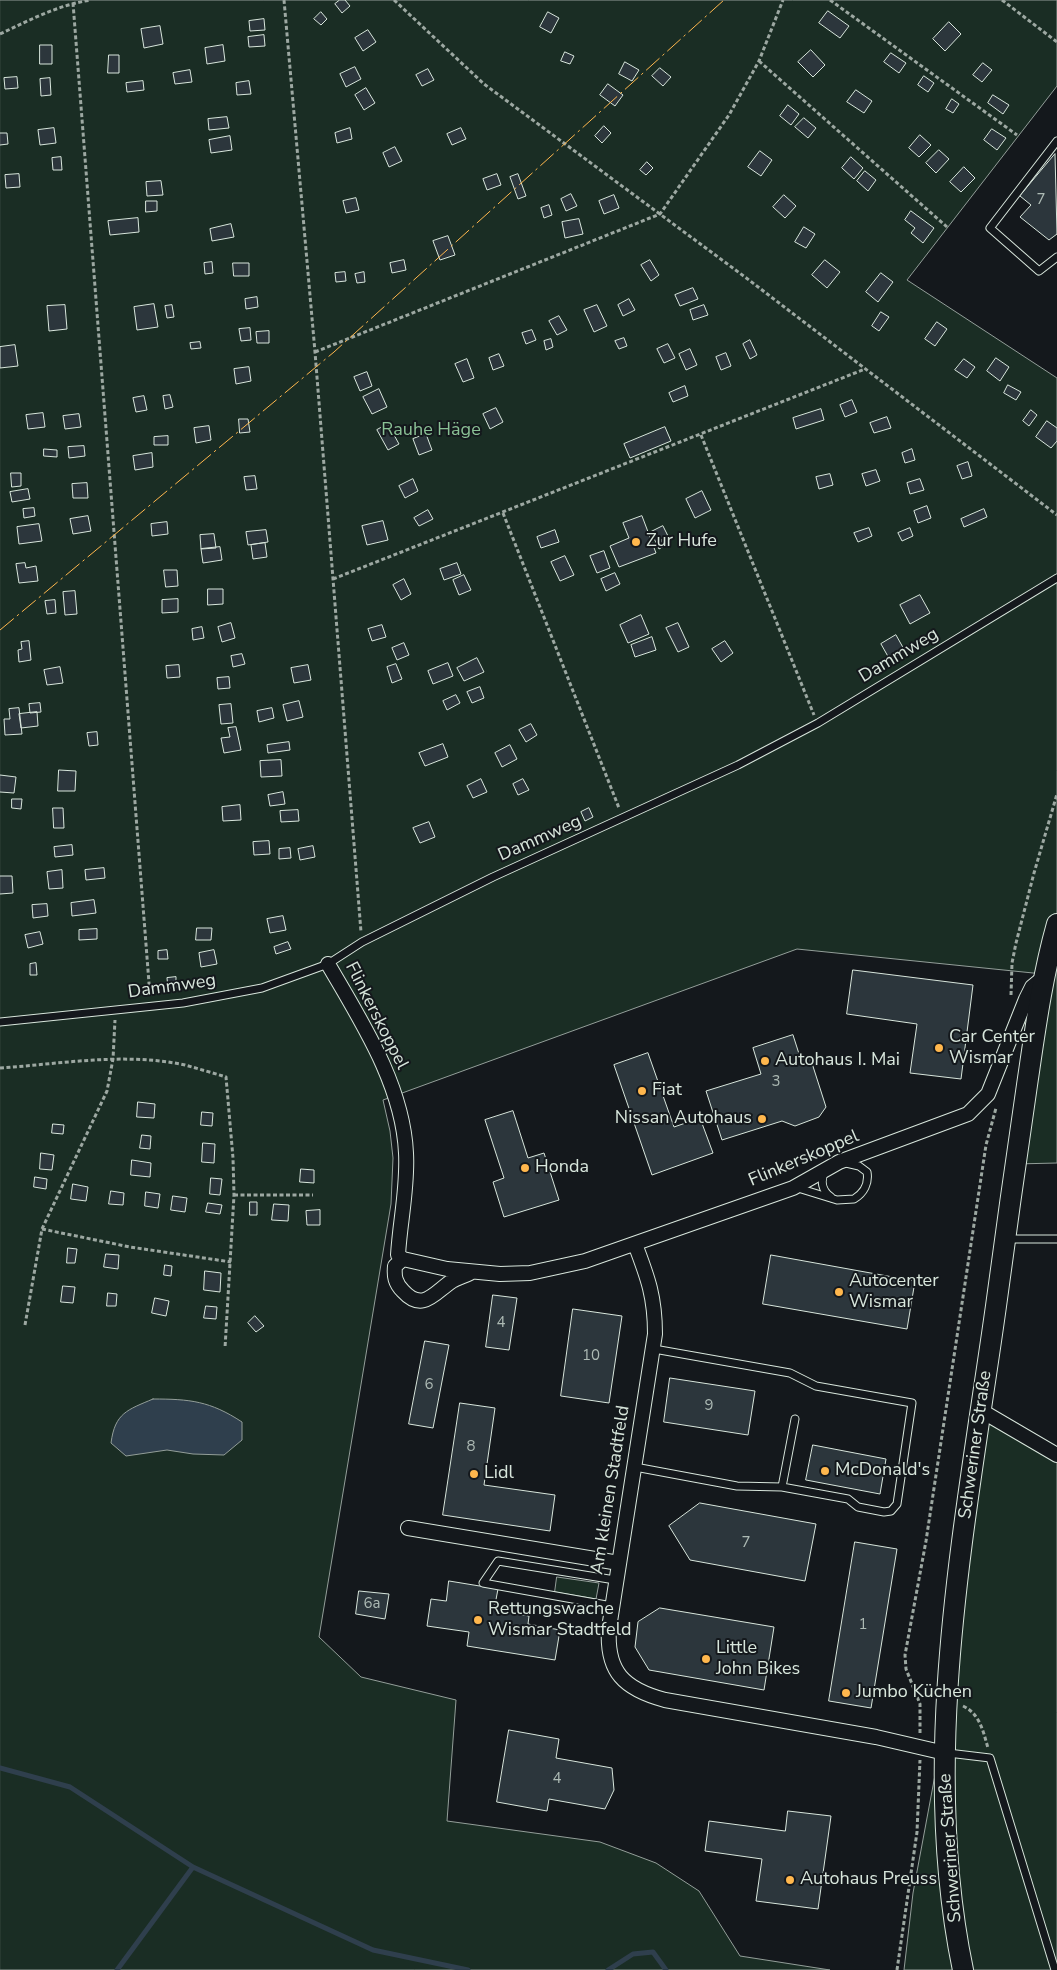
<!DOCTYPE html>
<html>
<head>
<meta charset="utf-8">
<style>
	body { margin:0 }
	canvas { display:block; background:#14181c }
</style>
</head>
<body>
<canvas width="1057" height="1970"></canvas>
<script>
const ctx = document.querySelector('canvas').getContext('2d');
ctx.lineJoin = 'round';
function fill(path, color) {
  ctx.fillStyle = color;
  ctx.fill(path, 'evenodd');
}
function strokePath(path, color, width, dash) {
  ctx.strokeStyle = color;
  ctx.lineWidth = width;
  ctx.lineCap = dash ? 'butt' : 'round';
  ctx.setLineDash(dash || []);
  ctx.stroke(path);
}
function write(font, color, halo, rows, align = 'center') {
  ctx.font = font + ' "Nunito Sans",sans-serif';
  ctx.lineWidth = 4;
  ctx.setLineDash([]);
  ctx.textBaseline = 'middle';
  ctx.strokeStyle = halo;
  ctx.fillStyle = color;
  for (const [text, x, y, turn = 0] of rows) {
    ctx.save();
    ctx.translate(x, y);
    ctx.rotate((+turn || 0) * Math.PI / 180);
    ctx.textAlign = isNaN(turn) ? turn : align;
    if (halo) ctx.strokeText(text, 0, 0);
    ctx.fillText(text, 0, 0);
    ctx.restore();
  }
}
const green = new Path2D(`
	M0 0H1057V86L907 280 1057 378V1163L1015 1164 1043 974 797 949 383 1100 390 1131 393 1158 391 1204 319 1637 361 1677 456 1700 447 1821 600 1842 656 1863 699 1891 740 1956 830 1970H0Z
	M985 1414 1057 1455V1970H904L913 1893 938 1759Z
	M557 1577 599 1583 596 1599 555 1592Z`);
fill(green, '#1a2d24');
strokePath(green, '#939e99', 1);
const water = new Path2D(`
	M153 1399C190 1399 210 1401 242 1422V1440L224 1455 193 1454 167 1450 126 1456 111 1443C115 1413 127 1410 153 1399Z`);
fill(water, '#2f3f4d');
strokePath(water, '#939e99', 1);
strokePath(new Path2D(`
	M0 1768 70 1787 193 1867 373 1950 468 1970
	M117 1970 193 1867
	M608 1970 633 1954 653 1952 666 1970`), '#2f3f4d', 5);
const building = new Path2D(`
	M340 0H345L350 6 342 13 335 4Z
	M828 11 849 26 840 38 819 23Z
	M321 12 327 19 321 25 314 19Z
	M548 12 559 18 551 33 540 27Z
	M264 19 265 30 250 31 249 21Z
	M949 22 961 34 945 51 933 39Z
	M160 26 163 44 144 48 141 29Z
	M368 30 376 42 363 51 355 38Z
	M264 35 265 46 249 47 248 37Z
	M40 45H52V64H40Z
	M223 45 225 61 207 64 205 48Z
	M811 50 825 65 813 77 798 62Z
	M565 52 574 56 570 64 561 61Z
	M891 53 906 63 899 73 884 62Z
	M109 55H119V73H108Z
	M625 62 639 70 632 81 619 74Z
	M983 63 992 70 982 82 973 75Z
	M355 67 361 79 346 87 340 74Z
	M660 68 671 77 663 86 652 76Z
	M428 69 434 80 422 86 416 75Z
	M190 70 192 82 175 84 173 73Z
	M924 76 934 83 928 92 918 85Z
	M17 77 18 88 5 89 4 78Z
	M50 78 51 95 41 96 40 79Z
	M143 81 144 90 127 92 126 83Z
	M249 81 251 94 237 95 236 83Z
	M608 84 623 95 615 106 600 95Z
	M366 88 375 103 364 110 355 95Z
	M856 90 872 101 864 113 847 102Z
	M993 95 1009 105 1003 114 988 103Z
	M952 99 959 104 953 113 946 109Z
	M788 105 799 114 791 125 780 116Z
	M227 117 229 128 209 130 208 119Z
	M804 118 816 128 808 138 795 127Z
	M604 126 611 133 602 143 595 136Z
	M54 128 56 143 40 145 38 130Z
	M350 128 352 139 337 143 335 133Z
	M461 128 466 139 452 145 447 134Z
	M992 129 1006 138 997 150 984 140Z
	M0 133H7L8 144 0 145Z
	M920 135 931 145 919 157 909 148Z
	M230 136 232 150 211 153 209 140Z
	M395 147 402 161 389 167 383 153Z
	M939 150 949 159 936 173 926 163Z
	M760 151 772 160 761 176 748 167Z
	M1055 154 1057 234 1049 240 1020 217 1031 205 1020 196Z
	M61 157 62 170H53L52 158Z
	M851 157 863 168 854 179 842 168Z
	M647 162 653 168 646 175 640 170Z
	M964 167 975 178 961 192 950 182Z
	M865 171 876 180 868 191 857 181Z
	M19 174 20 187 6 188 5 175Z
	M497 174 501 185 487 190 483 179Z
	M518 174 526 196 518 199 510 177Z
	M161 181 163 195 147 196 146 182Z
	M571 194 577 206 566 211 561 199Z
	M614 195 619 208 604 214 599 201Z
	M784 195 796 206 785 218 773 207Z
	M356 198 359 210 346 213 343 201Z
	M146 201H157V211L146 212Z
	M549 205 552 215 544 218 541 208Z
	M911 211 934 228 923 243 911 233 915 228 905 220Z
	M138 218 139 232 110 235 108 221Z
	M579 219 583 234 565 238 562 222Z
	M231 224 234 237 212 241 210 229Z
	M804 227 815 234 806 248 795 242Z
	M448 236 455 255 440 260 433 241Z
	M404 260 406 270 392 273 390 263Z
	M650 260 659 275 651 281 641 265Z
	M825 260 840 272 827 288 812 275Z
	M212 262 213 273 205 274 204 263Z
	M233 263H249V276H234Z
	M345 272 346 281 336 282 335 273Z
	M364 272 365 282 357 283 355 274Z
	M881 273 893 282 878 302 866 292Z
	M693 288 698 299 680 306 675 295Z
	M257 297 258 307 246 309 245 299Z
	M629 299 635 310 623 316 618 305Z
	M154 304 158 327 137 330 134 307Z
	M65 305 67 329 49 331 47 306Z
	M172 305 174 317 167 318 165 306Z
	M597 305 607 326 594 332 584 310Z
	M704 305 708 315 693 320 690 310Z
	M881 312 889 317 879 331 872 326Z
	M559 316 567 330 557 335 549 321Z
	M937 322 947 329 935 346 925 339Z
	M250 328 251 340 241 341 239 329Z
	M532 330 536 340 526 344 522 333Z
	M269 331V343H257L256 332Z
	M624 338 627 346 619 349 615 341Z
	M551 339 553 347 546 350 544 341Z
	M750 340 757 355 750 359 743 344Z
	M200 342 201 348 191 349 190 343Z
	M668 344 675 358 664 363 657 349Z
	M15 345 18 366 0 368V347Z
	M690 349 697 365 686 370 679 354Z
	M726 353 731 366 721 370 716 357Z
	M499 354 504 366 493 370 489 358Z
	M996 358 1009 367 1000 381 987 371Z
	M467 359 474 378 463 382 455 364Z
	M964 359 975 367 967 378 955 370Z
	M249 367 251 381 236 384 234 369Z
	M367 372 372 386 360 391 354 377Z
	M1008 385 1021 392 1016 400 1004 393Z
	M685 386 688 396 673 402 669 393Z
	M379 389 387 407 372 414 363 397Z
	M170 395 173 407 165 409 163 396Z
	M144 396 147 410 136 412 133 398Z
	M852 400 857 412 845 417 840 405Z
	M496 408 503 422 490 429 483 414Z
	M821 409 824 420 796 429 793 418Z
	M1031 410 1037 415 1029 426 1023 421Z
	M43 413 45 427 28 429 26 415Z
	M79 414 81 427 65 429 63 416Z
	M887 417 891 428 874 433 870 423Z
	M239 419H248L250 432 240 433Z
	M1047 421 1057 428V441L1051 448 1036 437Z
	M388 424 399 444 388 450 377 430Z
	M209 426 211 440 196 443 194 428Z
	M665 427 671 441 630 458 624 444Z
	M426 434 432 450 419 455 413 439Z
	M168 436V445H154V437Z
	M84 446 85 456 69 458 68 447Z
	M44 449 57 450V457L44 456Z
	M912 449 915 460 905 463 902 453Z
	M152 453 153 467 135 470 133 456Z
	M968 462 972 476 962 479 957 466Z
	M876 470 880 481 866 486 862 474Z
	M11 473H21V486L12 487Z
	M830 474 833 485 819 489 816 477Z
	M255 476 257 489 246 490 244 477Z
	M413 479 418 491 405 498 399 486Z
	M920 479 924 490 910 494 907 483Z
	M87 483 88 498H73L72 484Z
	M28 489 30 499 12 502 10 492Z
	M702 491 711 510 695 518 686 499Z
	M927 506 931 518 918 523 914 511Z
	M34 508 35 516 24 518 23 509Z
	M984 509 987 517 964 527 961 519Z
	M428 510 433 519 419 526 414 518Z
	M88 516 91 531 73 534 70 519Z
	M642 516 656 553 619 567 610 546 629 538 623 523Z
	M383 521 388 540 367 545 362 526Z
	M167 522 168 534 152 536 151 524Z
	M39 524 42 541 19 544 17 527Z
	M663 526 668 536 661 540 664 546 659 549 651 532Z
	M869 528 872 536 858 542 854 533Z
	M910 528 913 536 902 541 898 533Z
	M266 530 268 542 248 545 246 532Z
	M555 530 559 542 541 548 537 537Z
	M214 534 216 548 201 549 200 535Z
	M265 543 267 557 253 559 251 545Z
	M220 547 222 560 203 563 201 549Z
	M604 551 610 568 597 573 590 556Z
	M565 556 574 575 560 581 551 562Z
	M25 563 26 568 36 566 38 581 19 583 16 564Z
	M457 563 461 574 444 580 440 569Z
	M164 570H177L178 586 166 587Z
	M615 573 620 584 606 591 601 579Z
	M464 575 471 590 459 595 453 580Z
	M404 579 411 594 401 600 393 585Z
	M208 589H223V604L208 605Z
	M75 591 77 614 65 615 63 592Z
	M920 595 930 613 910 624 900 605Z
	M178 599V612L162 613V600Z
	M55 600 56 613 47 614 45 601Z
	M641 615 649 634 628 643 620 625Z
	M231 623 235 638 222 642 218 627Z
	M678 623 689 647 678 652 666 628Z
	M382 625 386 637 372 641 368 629Z
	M202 627 204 638 193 640 192 629Z
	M896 635 905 651 890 660 881 644Z
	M652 637 656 650 635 657 631 645Z
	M29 641 31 660 19 662 18 650 22 649 21 642Z
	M725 641 733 653 721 662 712 649Z
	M404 643 409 655 397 660 392 648Z
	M242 654 245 664 233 667 231 656Z
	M477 658 484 672 464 681 457 668Z
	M448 663 453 676 433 684 428 671Z
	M396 664 402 679 392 683 387 667Z
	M179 665 180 677 167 678 166 666Z
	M308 665 311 680 294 683 291 668Z
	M60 667 63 683 47 685 44 670Z
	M229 677 230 688 218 689 217 678Z
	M480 687 484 698 472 703 467 692Z
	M456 695 460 703 447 710 443 701Z
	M299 701 303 717 287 721 283 705Z
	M40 703 41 712 30 713 29 704Z
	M231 704 233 723 221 724 219 705Z
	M19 708 22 734 5 735 4 719H10L9 709Z
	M272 708 274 718 259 722 257 711Z
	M37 712 38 726 21 728 19 714Z
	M531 724 537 735 526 742 519 730Z
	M236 727 241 750 224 753 221 738 230 737 228 728Z
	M97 732 98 745 89 746 87 733Z
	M289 742 290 750 268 753 267 745Z
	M443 744 448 757 425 766 419 753Z
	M510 745 517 759 502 767 495 753Z
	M281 760 282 776 261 777 260 761Z
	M59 770 76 771 75 791H58Z
	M0 775 16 777 14 793 0 792Z
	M481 779 487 792 473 798 467 786Z
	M523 779 529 790 518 795 513 784Z
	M283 792 285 804 270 806 268 795Z
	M12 799H22L21 809 12 808Z
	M240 805 241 820 223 821 222 807Z
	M53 808H63L64 828H54Z
	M589 808 593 817 585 821 581 812Z
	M298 810 299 821 281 822 280 811Z
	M429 822 435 837 420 843 413 828Z
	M269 841 270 854 254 855 253 842Z
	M72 845 73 855 55 857 54 847Z
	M313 846 315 857 300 860 298 849Z
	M290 848 291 858 279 859V849Z
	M104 868 105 878 86 880 85 870Z
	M62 870 63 888 49 889 47 872Z
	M0 876H12L13 893 0 894Z
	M94 900 96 913 72 916 71 903Z
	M47 904 48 916 33 918 32 905Z
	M283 916 286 930 270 933 267 919Z
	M197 928H212L211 940H196Z
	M97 929V939L79 940V930Z
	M40 932 43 944 28 948 25 935Z
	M288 942 291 949 276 954 274 947Z
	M167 950 168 959H158V951Z
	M214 950 217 964 201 967 199 953Z
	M36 963 37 975H30V964Z
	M853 970 973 985 961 1079 910 1073 917 1024 847 1014Z
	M176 977V988H168L167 978Z
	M793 1035 801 1060 810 1057 826 1107 819 1117 795 1126 782 1121 722 1140 706 1091 761 1074 753 1048Z
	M648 1053 674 1127 700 1118 713 1153 652 1175 614 1065Z
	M138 1102 155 1104 154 1118 137 1117Z
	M513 1111 528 1158 544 1153 559 1200 504 1217 493 1182 504 1178 485 1120Z
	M202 1112 213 1113 212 1126 201 1125Z
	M53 1124 64 1125 63 1134 52 1133Z
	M142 1135 151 1136 150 1149 140 1148Z
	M203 1143 215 1144 214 1163 202 1162Z
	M41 1153 54 1155 52 1170 40 1169Z
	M132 1160 151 1163 150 1177 131 1175Z
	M301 1169 314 1170V1183L300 1182Z
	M35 1177 47 1179 46 1189 34 1187Z
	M211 1178 222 1179 220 1195 210 1194Z
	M73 1184 88 1187 86 1201 71 1199Z
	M111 1191 124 1193 123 1205 109 1204Z
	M146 1192 160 1194 158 1208 145 1206Z
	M173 1196 187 1198 185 1212 171 1210Z
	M250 1202H257V1215H250Z
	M208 1203 222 1205 220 1214 206 1212Z
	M274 1204 289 1205 288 1221 272 1220Z
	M320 1210V1225H307L306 1211Z
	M68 1248 77 1249 75 1263H67Z
	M106 1254 119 1255 118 1269 104 1267Z
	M771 1255 915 1281 907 1329 763 1304Z
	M165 1265 172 1266 171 1276 164 1275Z
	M205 1271 221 1273 220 1292 204 1290Z
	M63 1286 75 1287 73 1303 61 1302Z
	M108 1293 117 1294 116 1306H107Z
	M493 1295 517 1298 509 1350 486 1347Z
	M155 1298 169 1301 166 1316 152 1313Z
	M206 1306 217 1307 216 1319 204 1318Z
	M573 1309 622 1316 609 1403 561 1396Z
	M255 1316 264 1326 256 1332 248 1323Z
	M425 1341 449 1345 433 1428 409 1424Z
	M670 1378 755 1391 748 1435 664 1422Z
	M460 1403 495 1408 484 1485 555 1495 550 1531 443 1515Z
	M813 1445 886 1459 880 1494 806 1480Z
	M700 1503 816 1524 805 1581 690 1560 669 1526Z
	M855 1542 897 1549 871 1708 829 1701Z
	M449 1581 498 1589 494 1610 529 1616 528 1624 560 1630 555 1660 467 1646 469 1632 427 1626 431 1599 446 1601Z
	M359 1591 389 1594 385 1619 356 1614Z
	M660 1608 774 1627 764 1690 649 1670 635 1647 638 1622Z
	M509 1730 559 1739 556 1758 612 1768 614 1790 605 1809 549 1799 547 1811 497 1802Z
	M788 1811 831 1816 818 1909 756 1901 762 1859 705 1851 709 1821 785 1831Z`);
fill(building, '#2c363c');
strokePath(building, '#d8e6dc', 1);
const service = new Path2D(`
	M1057 141 990 228 1039 271 1057 257
	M0 1022 183 1003 262 988 328 964 362 942 493 877 738 765 818 723 1057 578
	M825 1171C820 1181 822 1191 831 1197
	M798 1188 837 1200 854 1199C864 1193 869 1183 867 1172L859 1166 846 1163
	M1007 1239H1057
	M635 1467 737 1486 782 1487 848 1499 858 1507 884 1512 891 1511 897 1504 912 1403 816 1386 790 1373 654 1349
	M782 1487 795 1419
	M612 1606 483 1583 498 1561 615 1580
	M948 1753 990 1758 1055 1970`);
const minor = new Path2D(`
	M328 964C361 1021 403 1085 406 1153 408 1187 400 1221 398 1255L403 1259 447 1269 500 1274 530 1273 585 1261 793 1188 839 1162 968 1114 988 1094 1026 999 1032 987 1043 978
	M635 1244C648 1278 655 1297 655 1334L609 1628C606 1672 624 1689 665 1700L876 1737 945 1753
	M403 1259 395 1266C394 1276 395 1283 403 1291 423 1313 435 1292 452 1281 457 1278 464 1276 470 1273
	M980 1410 1057 1455
	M408 1528 619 1563`);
const secondary = new Path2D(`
	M963 1970C918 1754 966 1521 996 1306 1006 1232 1016 1159 1027 1085 1035 1031 1042 977 1057 924`);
strokePath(service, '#d8e6dc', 9);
strokePath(minor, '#d8e6dc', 16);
strokePath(secondary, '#d8e6dc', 22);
strokePath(new Path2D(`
	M284 0 315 352 361 932
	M394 0 484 84 745 277 1057 515
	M830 0 1017 135
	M1002 0 1057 42
	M73 3 150 996
	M0 34C30 20 58 5 91 0
	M759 61 947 227
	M315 352 660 214 729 115 759 61 783 0
	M701 435 814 715
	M503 513 619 808
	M333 579 865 369
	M1011 995 1012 963 1016 943 1034 873 1057 794
	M0 1068C61 1064 124 1052 185 1065 199 1069 213 1073 226 1077L233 1158 234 1195 225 1348
	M234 1195H313
	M42 1229 130 1247 231 1262
	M25 1325 42 1229 107 1091 113 1059 115 1020
	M963 1706C980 1714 983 1731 988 1748
	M920 1733V1704L906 1669 905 1655 926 1541 986 1145 996 1108
	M897 1970 917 1832 920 1760`), '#9da8a2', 3, [4, 2.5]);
strokePath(service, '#14181c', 7);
strokePath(minor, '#14181c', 14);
strokePath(secondary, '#14181c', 20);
strokePath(new Path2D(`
	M0 630 334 352 724 0`), '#ffb74d', 1, [18, 4, 2.5, 4]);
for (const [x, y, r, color] of [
	[636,542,5,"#ffb74d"],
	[939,1048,5,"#ffb74d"],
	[765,1061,5,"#ffb74d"],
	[642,1091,5,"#ffb74d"],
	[762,1119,5,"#ffb74d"],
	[525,1168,5,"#ffb74d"],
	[839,1292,5,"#ffb74d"],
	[825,1471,5,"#ffb74d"],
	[474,1474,5,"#ffb74d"],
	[478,1620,5,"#ffb74d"],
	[706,1659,5,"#ffb74d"],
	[846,1693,5,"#ffb74d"],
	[790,1880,5,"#ffb74d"]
]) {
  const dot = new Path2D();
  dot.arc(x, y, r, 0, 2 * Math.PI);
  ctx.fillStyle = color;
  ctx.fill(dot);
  strokePath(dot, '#14181c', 2);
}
write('15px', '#adbab4', null, [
	["7",1041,200],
	["3",776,1082],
	["4",501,1323],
	["10",591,1356],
	["6",429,1385],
	["9",709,1406],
	["8",471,1447],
	["7",746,1543],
	["6a",372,1604],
	["1",863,1625],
	["4",557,1779]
]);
write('18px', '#8ac095', '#14181c', [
	["Rauhe Häge",431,431]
]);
write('18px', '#d8e6dc', '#14181c', [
	["Zur Hufe",646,542],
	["Car Center",949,1038],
	["Wismar",949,1059],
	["Autohaus I. Mai",775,1061],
	["Fiat",652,1091],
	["Nissan Autohaus",752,1119,"right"],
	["Honda",535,1168],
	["Autocenter",849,1282],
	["Wismar",849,1303],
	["McDonald's",835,1471],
	["Lidl",484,1474],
	["Rettungswache",488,1610],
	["Wismar Stadtfeld",488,1631],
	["Little",716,1649],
	["John Bikes",716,1670],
	["Jumbo Küchen",856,1693],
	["Autohaus Preuss",800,1880]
], 'left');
write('18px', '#d8e6dc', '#14181c', [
	["Dammweg",899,656,-31],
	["Dammweg",540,839,-24],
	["Dammweg",172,987,-8],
	["Flinkerskoppel",376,1016,63],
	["Flinkerskoppel",804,1159,-23],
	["Schweriner Straße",976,1445,-82],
	["Am kleinen Stadtfeld",611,1490,-81],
	["Schweriner Straße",951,1848,-94]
]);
</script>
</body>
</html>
